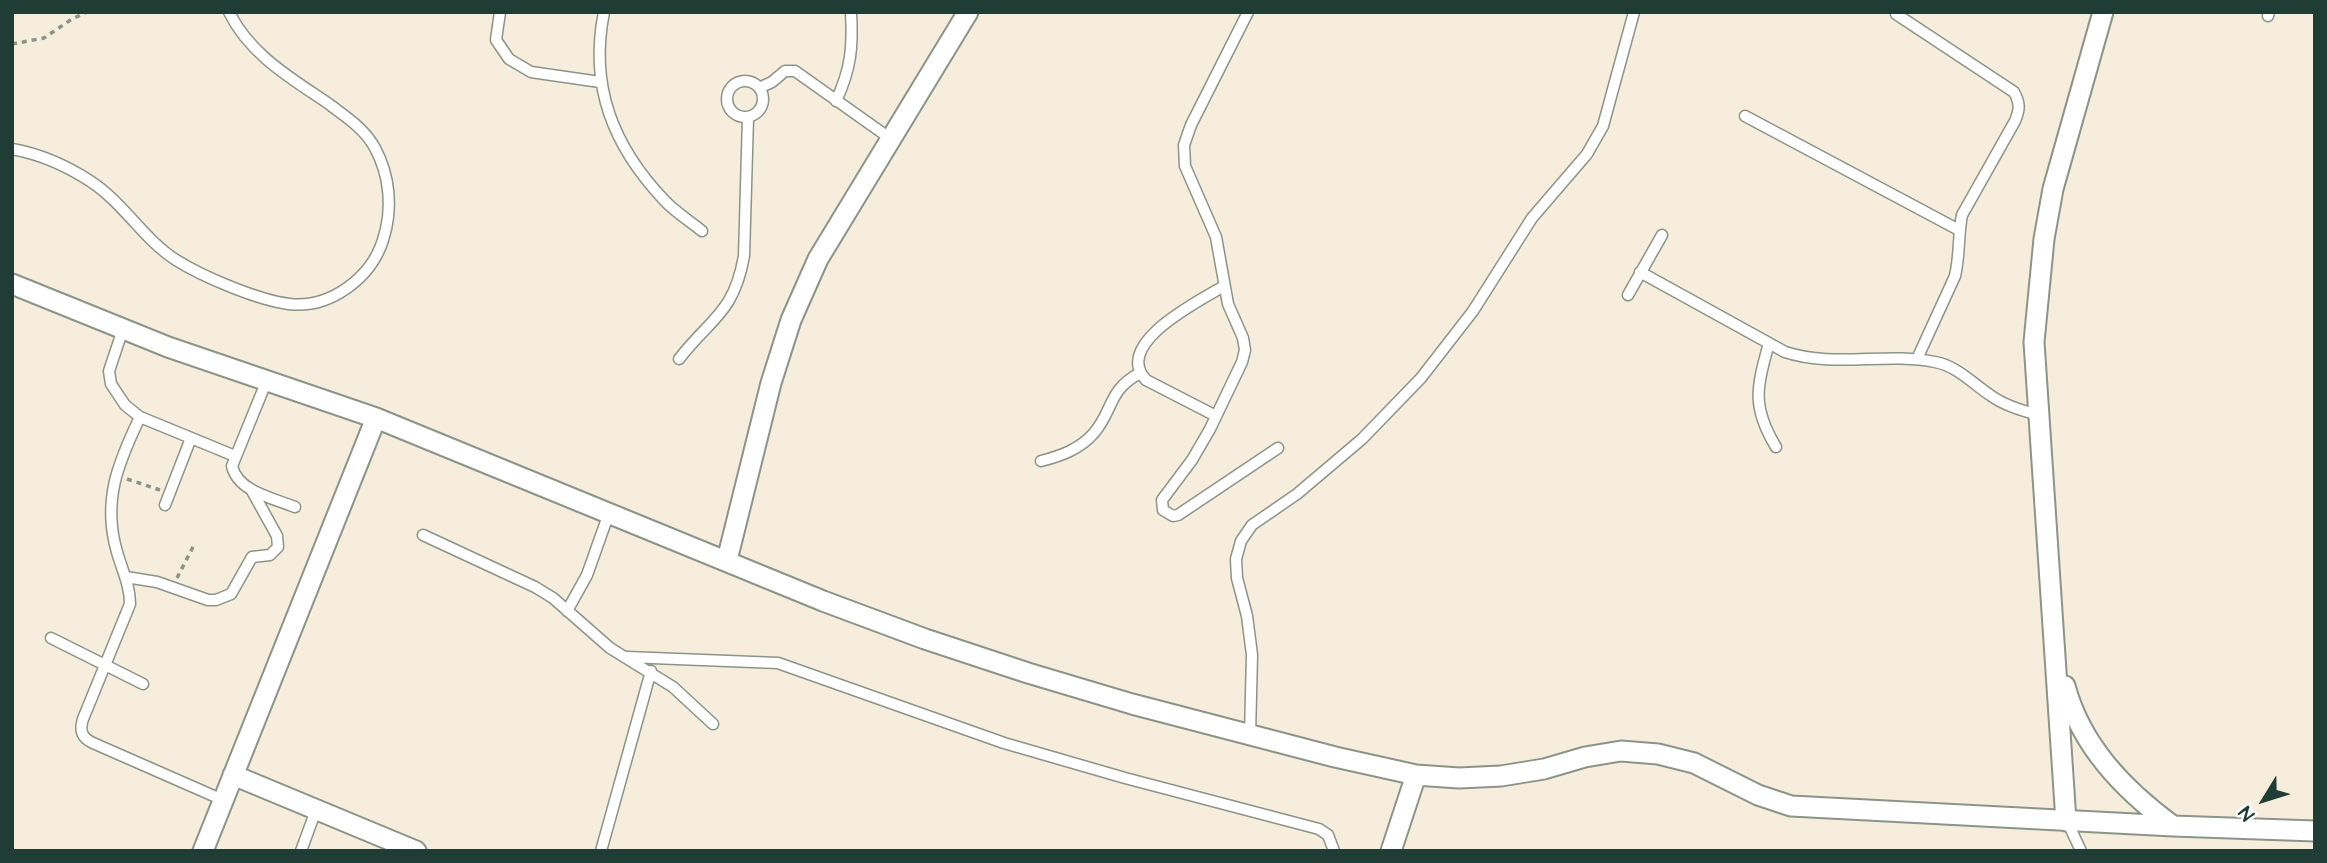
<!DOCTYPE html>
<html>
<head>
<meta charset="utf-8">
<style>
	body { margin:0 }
	#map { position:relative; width:2327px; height:863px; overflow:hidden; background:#f6eddc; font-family:"Architects Daughter",sans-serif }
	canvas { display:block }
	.frame { position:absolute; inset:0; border:14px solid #1f3d34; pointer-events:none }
	.north { position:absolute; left:2229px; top:765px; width:70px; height:70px; -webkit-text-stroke:5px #fff; paint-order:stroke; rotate:232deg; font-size:19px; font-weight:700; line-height:28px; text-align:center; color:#1f3d34 }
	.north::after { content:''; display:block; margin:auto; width:24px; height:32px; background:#1f3d34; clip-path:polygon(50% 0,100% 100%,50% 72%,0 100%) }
</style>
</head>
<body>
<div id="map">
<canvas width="2327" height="863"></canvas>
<div class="frame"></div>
<div class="north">N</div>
</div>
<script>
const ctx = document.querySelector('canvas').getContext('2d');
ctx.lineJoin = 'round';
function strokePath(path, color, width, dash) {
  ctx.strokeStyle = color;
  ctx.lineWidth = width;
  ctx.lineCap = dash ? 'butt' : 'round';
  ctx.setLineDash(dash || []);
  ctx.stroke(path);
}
const service = new Path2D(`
	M500 12 496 40 509 59 531 72 600 82
	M604 12C589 86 613 146 664 200 675 212 690 221 702 231
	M1248 12 1191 125 1184 145 1185 166 1216 237 1228 304 1243 338 1245 350 1242 362 1210 429 1192 460 1162 500 1163 510 1173 516 1178 515 1278 448
	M1896 14 2014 92C2020 103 2020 109 2015 121L1962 215C1958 235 1960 255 1955 276L1917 359
	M2268 16 2269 12
	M727 99a18 18 0 1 1 36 0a18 18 0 1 1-36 0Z
	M759 88 772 82 785 71H795L891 139
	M836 101C851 69 853 47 851 12
	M1745 116 1959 230
	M12 149C40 154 67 166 90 181 124 203 143 239 176 260 203 277 258 300 289 304 330 309 371 278 383 240 393 209 390 176 375 148 364 128 346 117 329 104 291 78 250 55 229 12
	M1640 272 1785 352C1834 368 1886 352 1935 362 1957 366 1972 383 1990 395 2005 406 2022 411 2040 415
	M1628 295 1662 235
	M123 329 109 371 111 384 125 405 140 417 235 456
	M1769 343C1757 387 1751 406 1776 447
	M679 359C711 318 734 313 744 256L748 117
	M267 380 232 466C238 492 273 498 295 507
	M1216 416 1146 380C1112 344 1199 301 1224 286
	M140 417C118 463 102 501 117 552 122 570 130 585 130 604L83 719C79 731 82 738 93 743L223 800
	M1041 461C1061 456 1080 449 1094 433 1114 409 1108 390 1140 373
	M165 505 191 438
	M423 535 535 587 553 598 610 648 673 687 713 724
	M126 577 157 582 208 600H216L231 594 252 557 270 555 278 547 277 536 251 489
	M567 611 587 575 609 513
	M51 638 143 684
	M627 657 778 663 1004 743 1125 778 1319 829 1328 835 1334 851
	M1250 735 1252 655 1247 616 1237 578 1236 559 1241 541 1252 525 1297 494 1362 439 1421 378 1473 311 1532 218 1587 154 1603 126 1634 12
	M2067 821 2081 851
	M301 851 316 810
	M601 851 651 671`);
const minor = new Path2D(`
	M12 284 168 347 376 418 823 601 925 639 1028 673 1132 704 1335 757 1416 775 1459 778 1501 776 1544 769 1585 757 1621 751 1658 754 1694 763 1758 795 1791 806 2173 826 2315 831
	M727 560 771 383 791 320 818 259 968 12
	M2065 686C2081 746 2124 790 2173 826
	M233 775 416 851
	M2066 821 2034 342 2044 239 2053 189 2103 12
	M203 851 376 418
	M1391 851 1416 775`);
strokePath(service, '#8a9588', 13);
strokePath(minor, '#8a9588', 23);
strokePath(new Path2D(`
	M12 44 44 38 72 19 87 12
	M127 479 160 490
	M177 578 194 545`), '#8a9588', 3.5, [5, 5]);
strokePath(service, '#fff', 10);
strokePath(minor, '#fff', 19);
</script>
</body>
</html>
